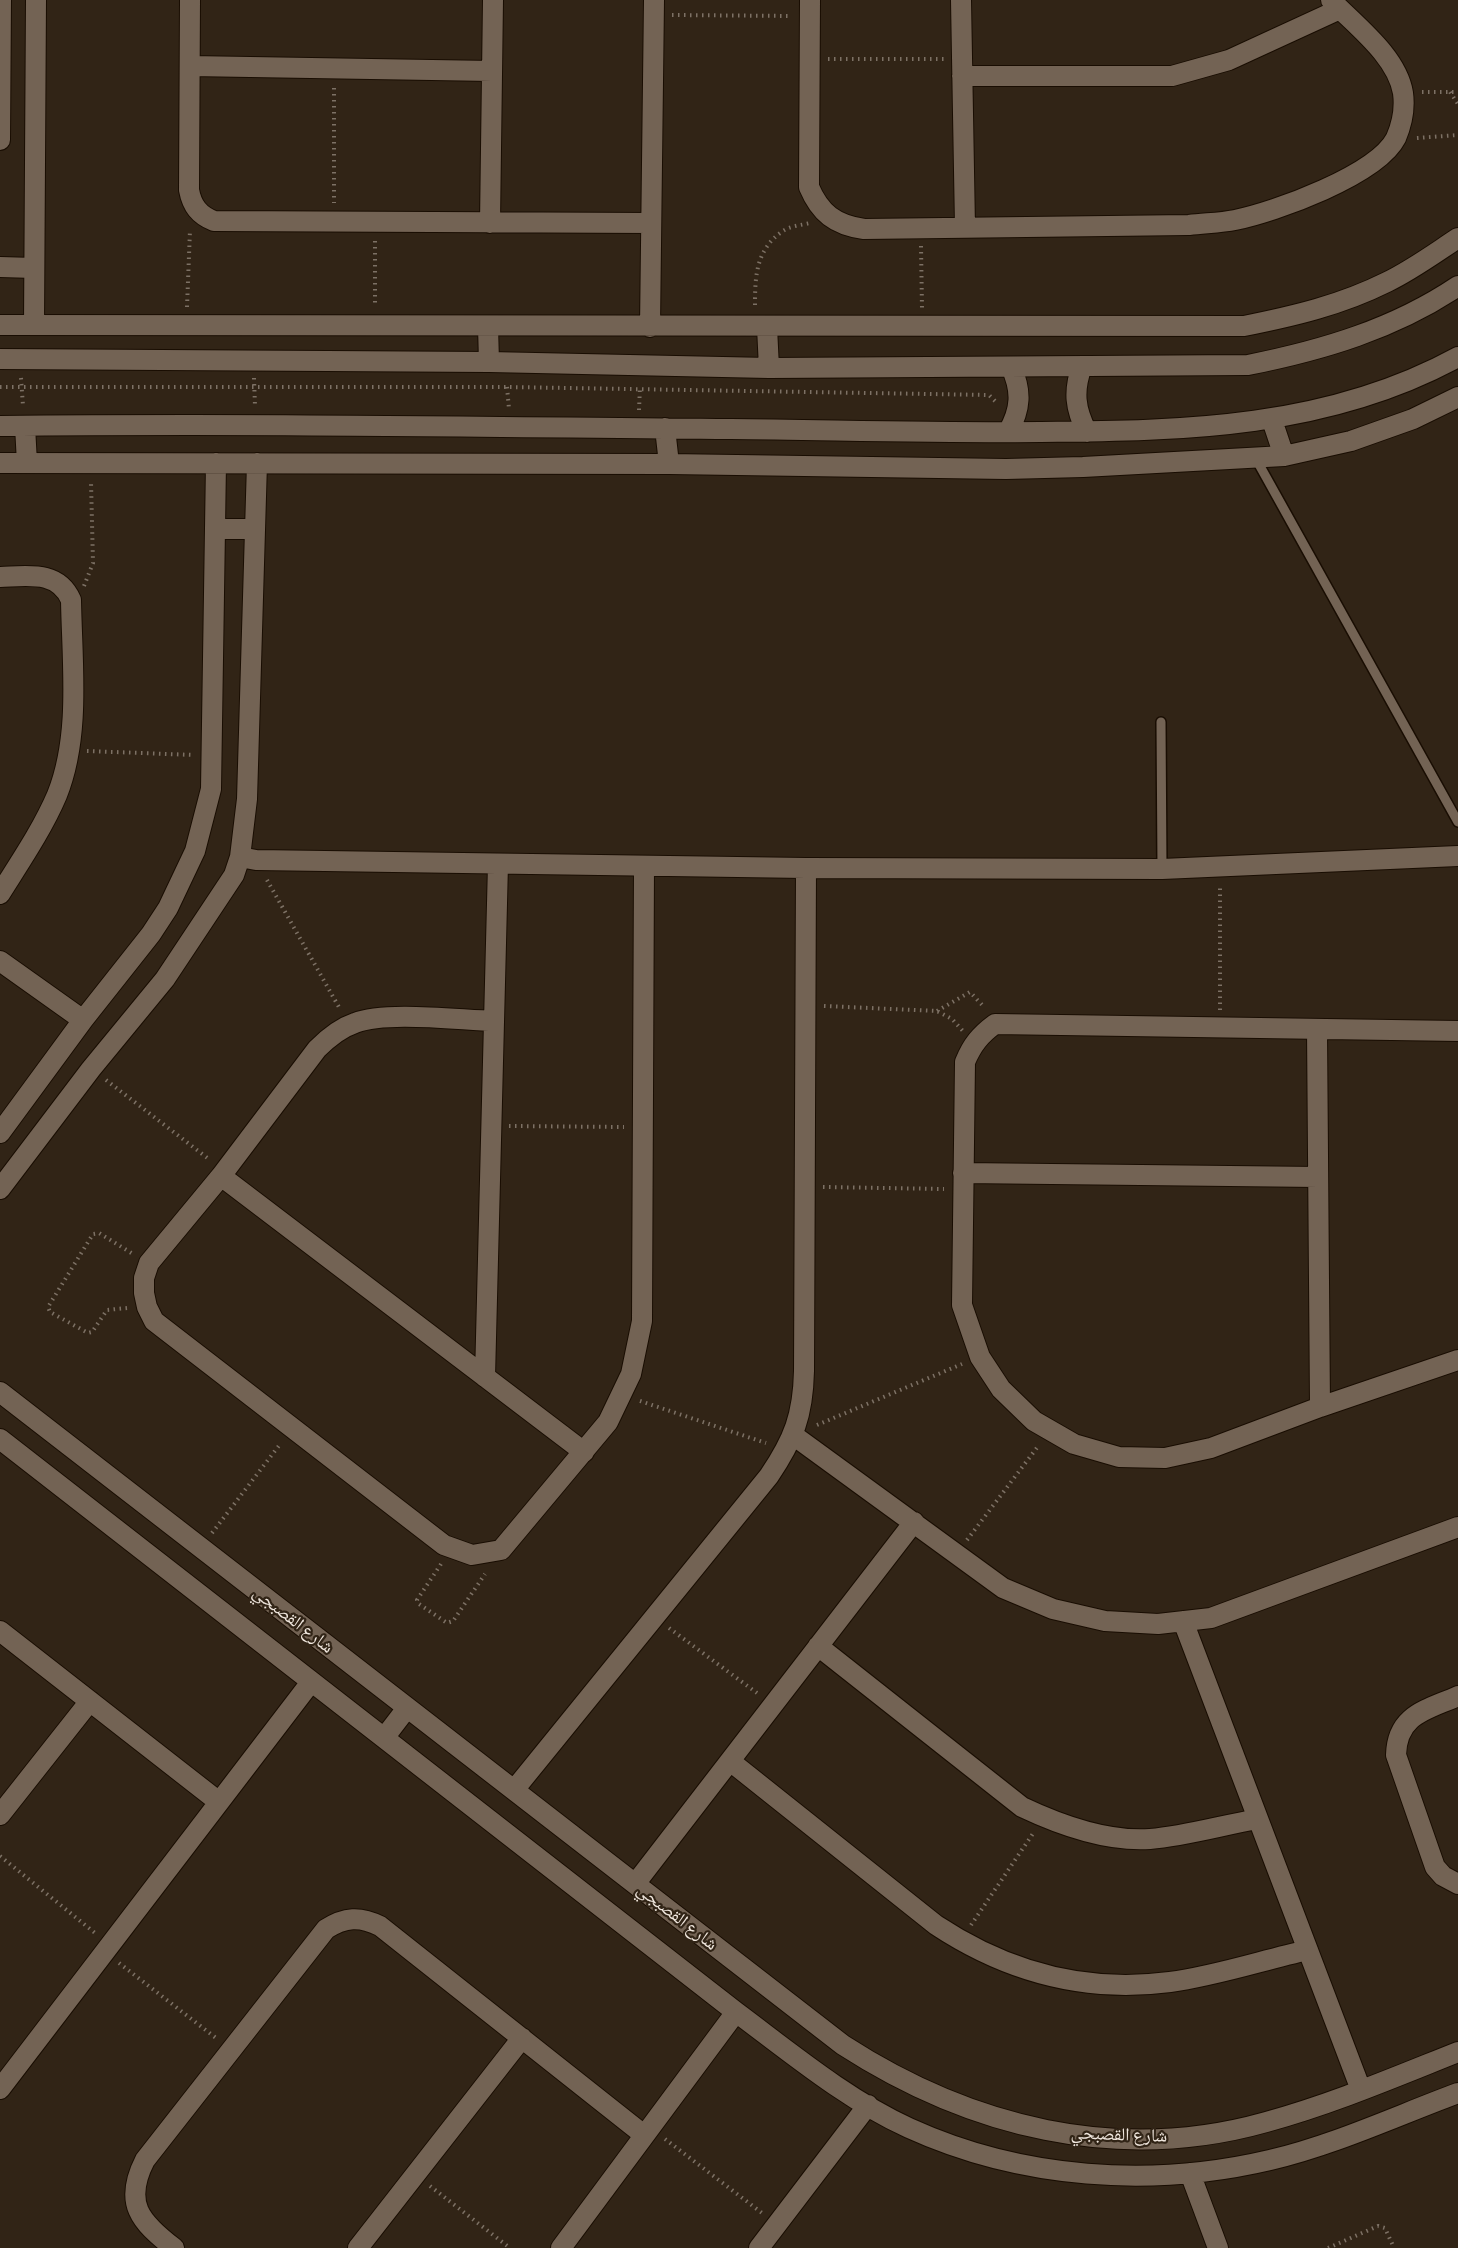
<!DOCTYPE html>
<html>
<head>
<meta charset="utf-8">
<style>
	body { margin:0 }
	canvas { display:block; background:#312416 }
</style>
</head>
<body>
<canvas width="1458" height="2248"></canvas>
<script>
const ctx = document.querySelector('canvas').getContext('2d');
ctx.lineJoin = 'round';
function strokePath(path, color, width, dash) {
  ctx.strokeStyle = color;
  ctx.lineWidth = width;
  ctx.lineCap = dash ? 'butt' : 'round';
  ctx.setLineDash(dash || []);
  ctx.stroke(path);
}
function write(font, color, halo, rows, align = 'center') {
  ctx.font = font + ' Manrope,"Noto Naskh Arabic",sans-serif';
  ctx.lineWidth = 4.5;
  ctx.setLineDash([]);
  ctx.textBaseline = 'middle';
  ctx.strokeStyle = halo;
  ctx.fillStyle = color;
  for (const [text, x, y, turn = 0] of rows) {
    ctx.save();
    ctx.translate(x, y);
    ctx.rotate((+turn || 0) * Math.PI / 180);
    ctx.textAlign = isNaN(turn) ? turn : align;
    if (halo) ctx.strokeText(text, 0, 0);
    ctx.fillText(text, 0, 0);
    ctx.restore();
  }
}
const service = new Path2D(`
	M1256 459 1458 822
	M1161 722 1162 869`);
const minor = new Path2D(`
	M190 0 189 190C192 206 199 215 214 221L651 223
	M810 0 809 187C820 213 835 225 864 229L1189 225C1205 223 1220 223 1235 220 1275 212 1377 175 1396 138 1402 124 1405 108 1403 93 1397 56 1355 25 1331 0
	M961 0 965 227
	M190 66 492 71
	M962 76H1172L1229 60 1340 9
	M0 140 1 0
	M490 223 493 0
	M0 267 34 268
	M0 325 1244 326C1294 316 1341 305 1387 282 1412 270 1435 253 1458 238
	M34 325 36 0
	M488 326 489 362
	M650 327 654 0
	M767 327 769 368
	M0 359 489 362 769 368 1248 365C1323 350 1394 329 1458 286
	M1082 366C1073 391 1075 409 1087 432
	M1272 420 1284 456
	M0 426C244 423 488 427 731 429 835 430 938 433 1041 432 1185 431 1328 428 1458 357
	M25 426 27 463
	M665 428 669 464
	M1008 432C1021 409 1022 391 1011 367
	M0 463 669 464 1006 469 1083 467 1284 456 1351 441 1413 419 1458 397
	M215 529H255
	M0 577C28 576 58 570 71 600 72 663 81 735 57 795 42 830 20 862 0 894
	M240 857 256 860 806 868 1162 869 1458 856
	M0 961 83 1020
	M494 1021C458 1020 386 1011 355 1023 340 1028 328 1038 317 1049L221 1176 149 1263 144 1278V1293L147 1307 154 1321 444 1545 472 1555 501 1550 608 1422 631 1374 642 1321 644 866
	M1317 1029 1320 1407
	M1458 1031 995 1024C980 1035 972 1045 965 1062L962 1305 980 1357 1001 1389 1034 1421 1074 1444 1119 1457 1165 1458 1211 1448 1320 1407 1458 1360
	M0 1133 83 1020 151 934 168 908 195 851 211 789 216 463
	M963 1173 1318 1177
	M221 1176 584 1452
	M0 1189 91 1069 165 979 234 875 240 857 247 799 257 463
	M485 1377 498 864
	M0 1392 843 2045C970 2127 1117 2164 1266 2122 1332 2104 1395 2077 1458 2052
	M793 1435 1003 1588 1053 1609 1105 1621 1158 1624 1211 1618 1458 1527
	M0 1439 736 2012C791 2053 846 2099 909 2128 1021 2179 1151 2188 1270 2160 1334 2145 1396 2116 1458 2093
	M1183 1621 1361 2090
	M0 1631 219 1802
	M818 1646 1022 1807C1060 1825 1106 1842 1150 1839 1186 1836 1223 1825 1258 1819
	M1458 1696C1427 1710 1397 1714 1396 1755L1435 1867 1443 1876 1458 1884
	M384 1738 407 1708
	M730 1761 936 1925C1007 1972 1086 1993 1170 1982 1216 1976 1263 1960 1308 1950
	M514 1790 769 1476C794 1439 803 1415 804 1371L806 868
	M0 1815 90 1701
	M635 1884 914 1522
	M0 2089 311 1682
	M1190 2173 1218 2248
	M174 2248C140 2222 123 2203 145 2160L326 1929C345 1917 360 1916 380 1926L644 2135
	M358 2248 522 2038
	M561 2248 736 2012
	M759 2248 868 2105`);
strokePath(service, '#190d02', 12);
strokePath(minor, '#190d02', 22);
strokePath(new Path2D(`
	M672 15 791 16
	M828 59H944
	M334 88V203
	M1422 92H1458
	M1450 92 1458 104
	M1417 138 1458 135
	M375 241V305
	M921 246 922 308
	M755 305C755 276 756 249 783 231 790 226 802 225 810 223
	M187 307 190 230
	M21 378 23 406
	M254 378 255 406
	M0 387H507L989 395 997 403
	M507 387 509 409
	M639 410 640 387
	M84 586 93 563 91 482
	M87 751 194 755
	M267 880 340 1009
	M824 1006 937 1011 952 1019 963 1031
	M1220 1010V885
	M937 1011 970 992 984 1007
	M106 1080 210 1160
	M509 1126 624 1127
	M823 1187 944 1189
	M127 1308 107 1310 92 1332 88 1333 50 1312 48 1307 93 1234 99 1233 133 1254
	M640 1401 766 1443
	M817 1425 962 1364
	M212 1533 281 1443
	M967 1540 1039 1445
	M441 1564 417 1600 419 1604 447 1623 453 1621 485 1574
	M669 1628 757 1693
	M0 1856 95 1933
	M971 1925 1034 1832
	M119 1963 216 2038
	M665 2139 762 2213
	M430 2186 510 2248
	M1328 2248 1378 2226 1385 2228 1394 2248`), '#7d7165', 4, [1.5, 4.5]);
strokePath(service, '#736354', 9);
strokePath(minor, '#736354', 20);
write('18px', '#f0e7de', '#312416', [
	["شارع القصبجي",293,1620,38],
	["شارع القصبجي",677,1917,38],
	["شارع القصبجي",1119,2135,2]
]);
</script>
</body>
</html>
